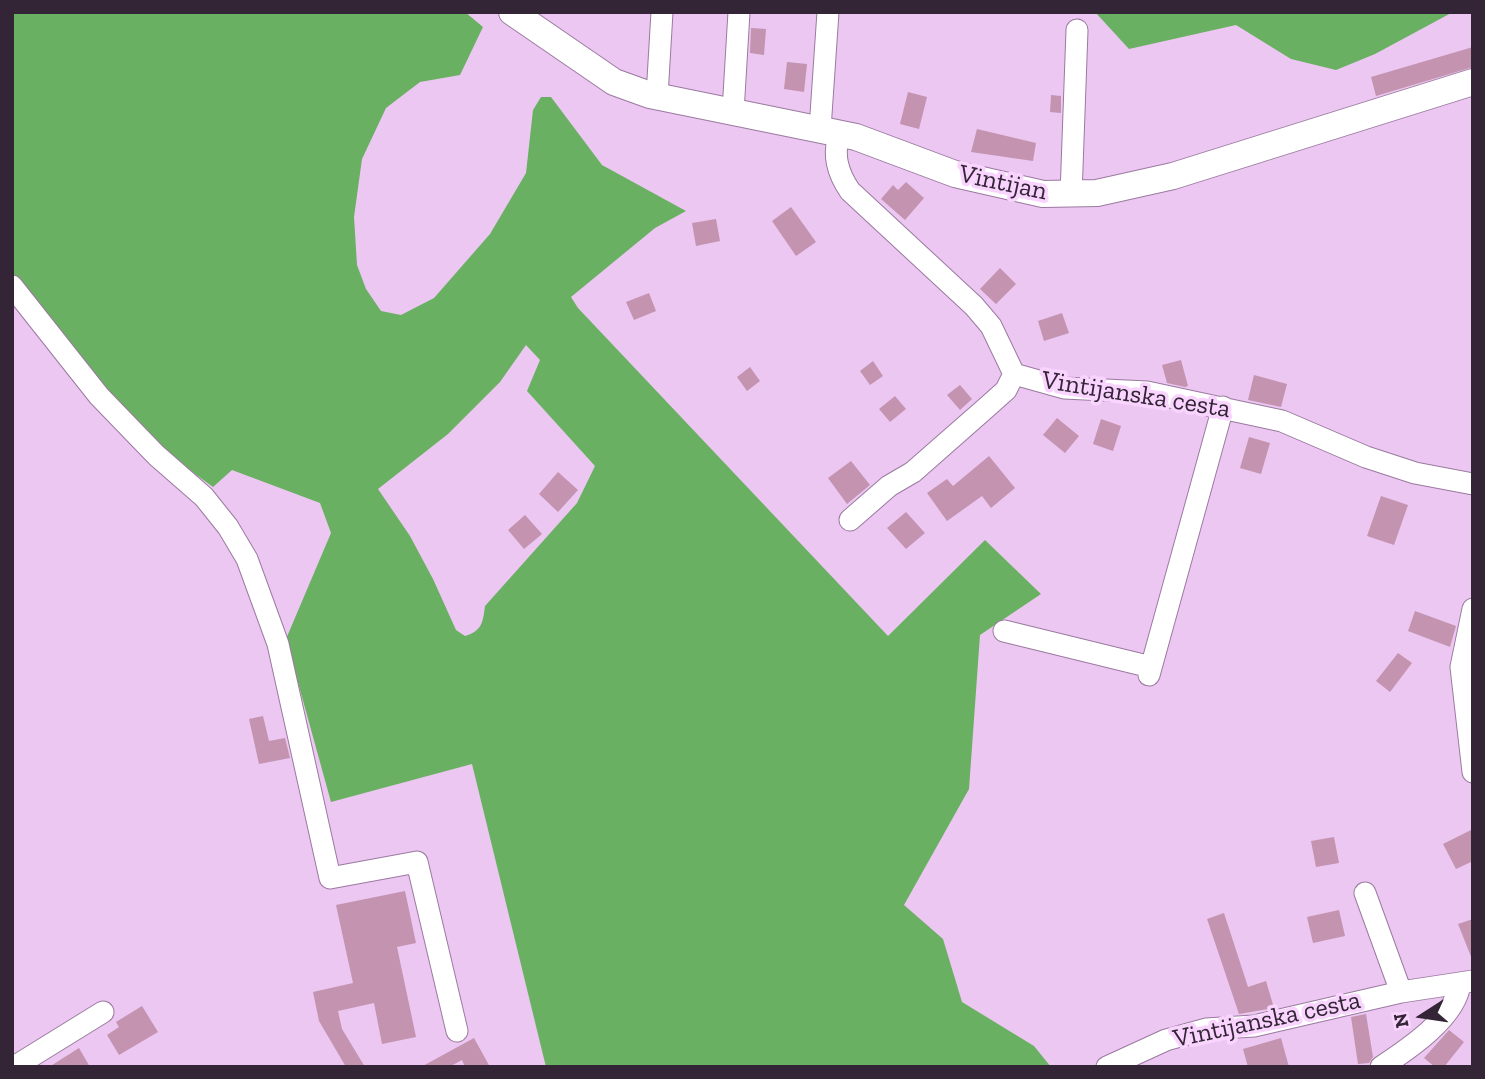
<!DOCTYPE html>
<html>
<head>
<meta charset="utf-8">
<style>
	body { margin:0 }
	#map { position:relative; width:1485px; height:1079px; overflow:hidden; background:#ebc7f1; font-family:"Zilla Slab",serif }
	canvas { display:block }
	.frame { position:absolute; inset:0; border:14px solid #332535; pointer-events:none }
	.north { position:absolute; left:1387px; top:981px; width:70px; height:70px; -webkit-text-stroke:5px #f9d4fe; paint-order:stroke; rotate:258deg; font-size:19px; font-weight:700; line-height:28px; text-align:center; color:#332535 }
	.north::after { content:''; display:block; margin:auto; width:24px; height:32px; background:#332535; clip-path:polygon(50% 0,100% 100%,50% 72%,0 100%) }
</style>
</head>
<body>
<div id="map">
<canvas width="1485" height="1079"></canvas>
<div class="frame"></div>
<div class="north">N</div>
</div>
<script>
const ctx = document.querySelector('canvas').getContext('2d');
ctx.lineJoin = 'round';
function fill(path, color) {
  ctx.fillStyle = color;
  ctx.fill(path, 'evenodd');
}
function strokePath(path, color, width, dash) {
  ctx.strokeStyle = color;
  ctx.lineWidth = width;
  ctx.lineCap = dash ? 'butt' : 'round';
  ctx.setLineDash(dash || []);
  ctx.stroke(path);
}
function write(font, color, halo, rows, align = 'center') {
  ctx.font = font + ' "Zilla Slab",serif';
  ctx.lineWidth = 7;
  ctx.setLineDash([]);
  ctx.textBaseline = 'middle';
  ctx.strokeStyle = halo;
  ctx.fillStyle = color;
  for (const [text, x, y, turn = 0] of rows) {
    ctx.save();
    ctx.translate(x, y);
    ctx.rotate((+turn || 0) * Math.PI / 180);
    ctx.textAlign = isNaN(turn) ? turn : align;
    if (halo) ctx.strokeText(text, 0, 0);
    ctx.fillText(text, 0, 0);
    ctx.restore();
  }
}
fill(new Path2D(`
	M12 12H465L483 27 460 75 420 82 386 108 362 159 354 217 357 265 366 289 381 311 401 315 434 298 490 234 526 173 533 110 541 97H551L602 165 686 211 655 228 571 297 578 308 888 636 985 540 1041 594 980 635 969 789 904 905 943 939 962 1002 1034 1046 1051 1067H546L472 764 331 802 286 639 331 533 320 503 232 470 213 487 143 436 12 279ZM526 345 540 360 527 391 595 466 577 503 485 606C483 622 482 631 465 636L456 630 433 579 410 536 378 489 448 434 500 382Z
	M1095 12H1453L1375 54 1336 70 1291 59 1236 25 1129 49Z`), '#6ab062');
fill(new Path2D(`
	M751 28 766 29 764 55 750 53Z
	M1473 47V67L1376 96 1371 77Z
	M787 62 807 64 804 92 784 89Z
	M908 92 927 97 919 129 900 124Z
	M1051 95 1061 96V113L1050 112Z
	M977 129 1036 143 1033 161 971 152Z
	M906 182 924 198 905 220 881 199 893 185 898 190Z
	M791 207 816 242 796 256 772 221Z
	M716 219 720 241 696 246 692 223Z
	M1000 268 1016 284 996 304 980 289Z
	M649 293 656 311 634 320 626 302Z
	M1062 313 1069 333 1044 341 1038 321Z
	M1181 360 1188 386 1185 387 1167 383 1162 365Z
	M873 361 883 376 870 385 860 371Z
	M750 367 760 381 747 391 737 377Z
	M1254 375 1287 384 1281 407 1248 400Z
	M960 385 972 399 960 410 947 395Z
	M895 396 906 409 890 422 879 409Z
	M1057 418 1079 436 1065 453 1043 435Z
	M1101 419 1121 426 1113 451 1093 444Z
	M1249 437 1270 443 1261 474 1240 468Z
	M989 456 1015 488 991 508 982 496 947 521 927 493 947 479 953 486Z
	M851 461 870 485 847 504 828 478Z
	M558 472 578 490 558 512 539 494Z
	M1381 496 1408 505 1394 545 1367 536Z
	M906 512 925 533 906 549 887 528Z
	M525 515 542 534 524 549 508 530Z
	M1415 611 1456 626 1450 647 1408 631Z
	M1398 653 1412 663 1390 692 1376 681Z
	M263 716 269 741 285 738 290 758 259 764 249 719Z
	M1473 829V861L1456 869 1443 844Z
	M1334 837 1339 863 1316 867 1311 841Z
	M405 891 416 943 397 947 416 1037 382 1044 374 1003 338 1011 342 1029 365 1067H346L319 1021 313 992 353 983 336 905Z
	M1339 910 1345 936 1313 943 1307 917Z
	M1224 913 1248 987 1266 981 1274 1008 1239 1014 1207 919Z
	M1473 919V958L1472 959 1458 924Z
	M142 1006 158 1032 119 1055 107 1035 119 1027 116 1022Z
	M1366 1014 1373 1057 1369 1063 1358 1064 1351 1017Z
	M1449 1030 1464 1042 1444 1067H1435L1424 1058Z
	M474 1038 490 1067H465L462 1060 449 1067H421Z
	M1281 1038 1289 1067H1248L1243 1049Z
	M79 1048 90 1067H49Z`), '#c393b0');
const minor = new Path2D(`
	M657 96 662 12
	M733 112 739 12
	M820 129 828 12
	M839 133C833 155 837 172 850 191L974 306 991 326 1014 374 1006 390 987 407 913 472 889 486 850 520
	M1071 195 1077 30
	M12 286 99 396 156 455 204 497 228 527 247 559 278 644 330 878 417 862 457 1031
	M1014 374 1064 388 1147 392 1282 421 1366 457 1415 473 1473 484
	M1473 609 1461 667 1473 772
	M1004 631 1151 667
	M1149 675 1223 407
	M1365 893 1401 992
	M14 1067 103 1012
	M1107 1067 1166 1040 1206 1029 1254 1026 1401 992 1473 981
	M1381 1067C1407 1050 1457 1017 1460 983`);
const major = new Path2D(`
	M512 12 614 82 650 95 856 137 955 174 1043 194 1097 193 1173 176 1473 82`);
strokePath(minor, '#9b7aa0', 23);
strokePath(major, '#9b7aa0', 28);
strokePath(minor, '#fff', 21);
strokePath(major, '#fff', 26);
write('26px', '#332535', '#f9d4fe', [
	["Vintijan",1003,183,12],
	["Vintijanska cesta",1136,395,9],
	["Vintijanska cesta",1267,1020,-12]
]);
</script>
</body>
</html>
